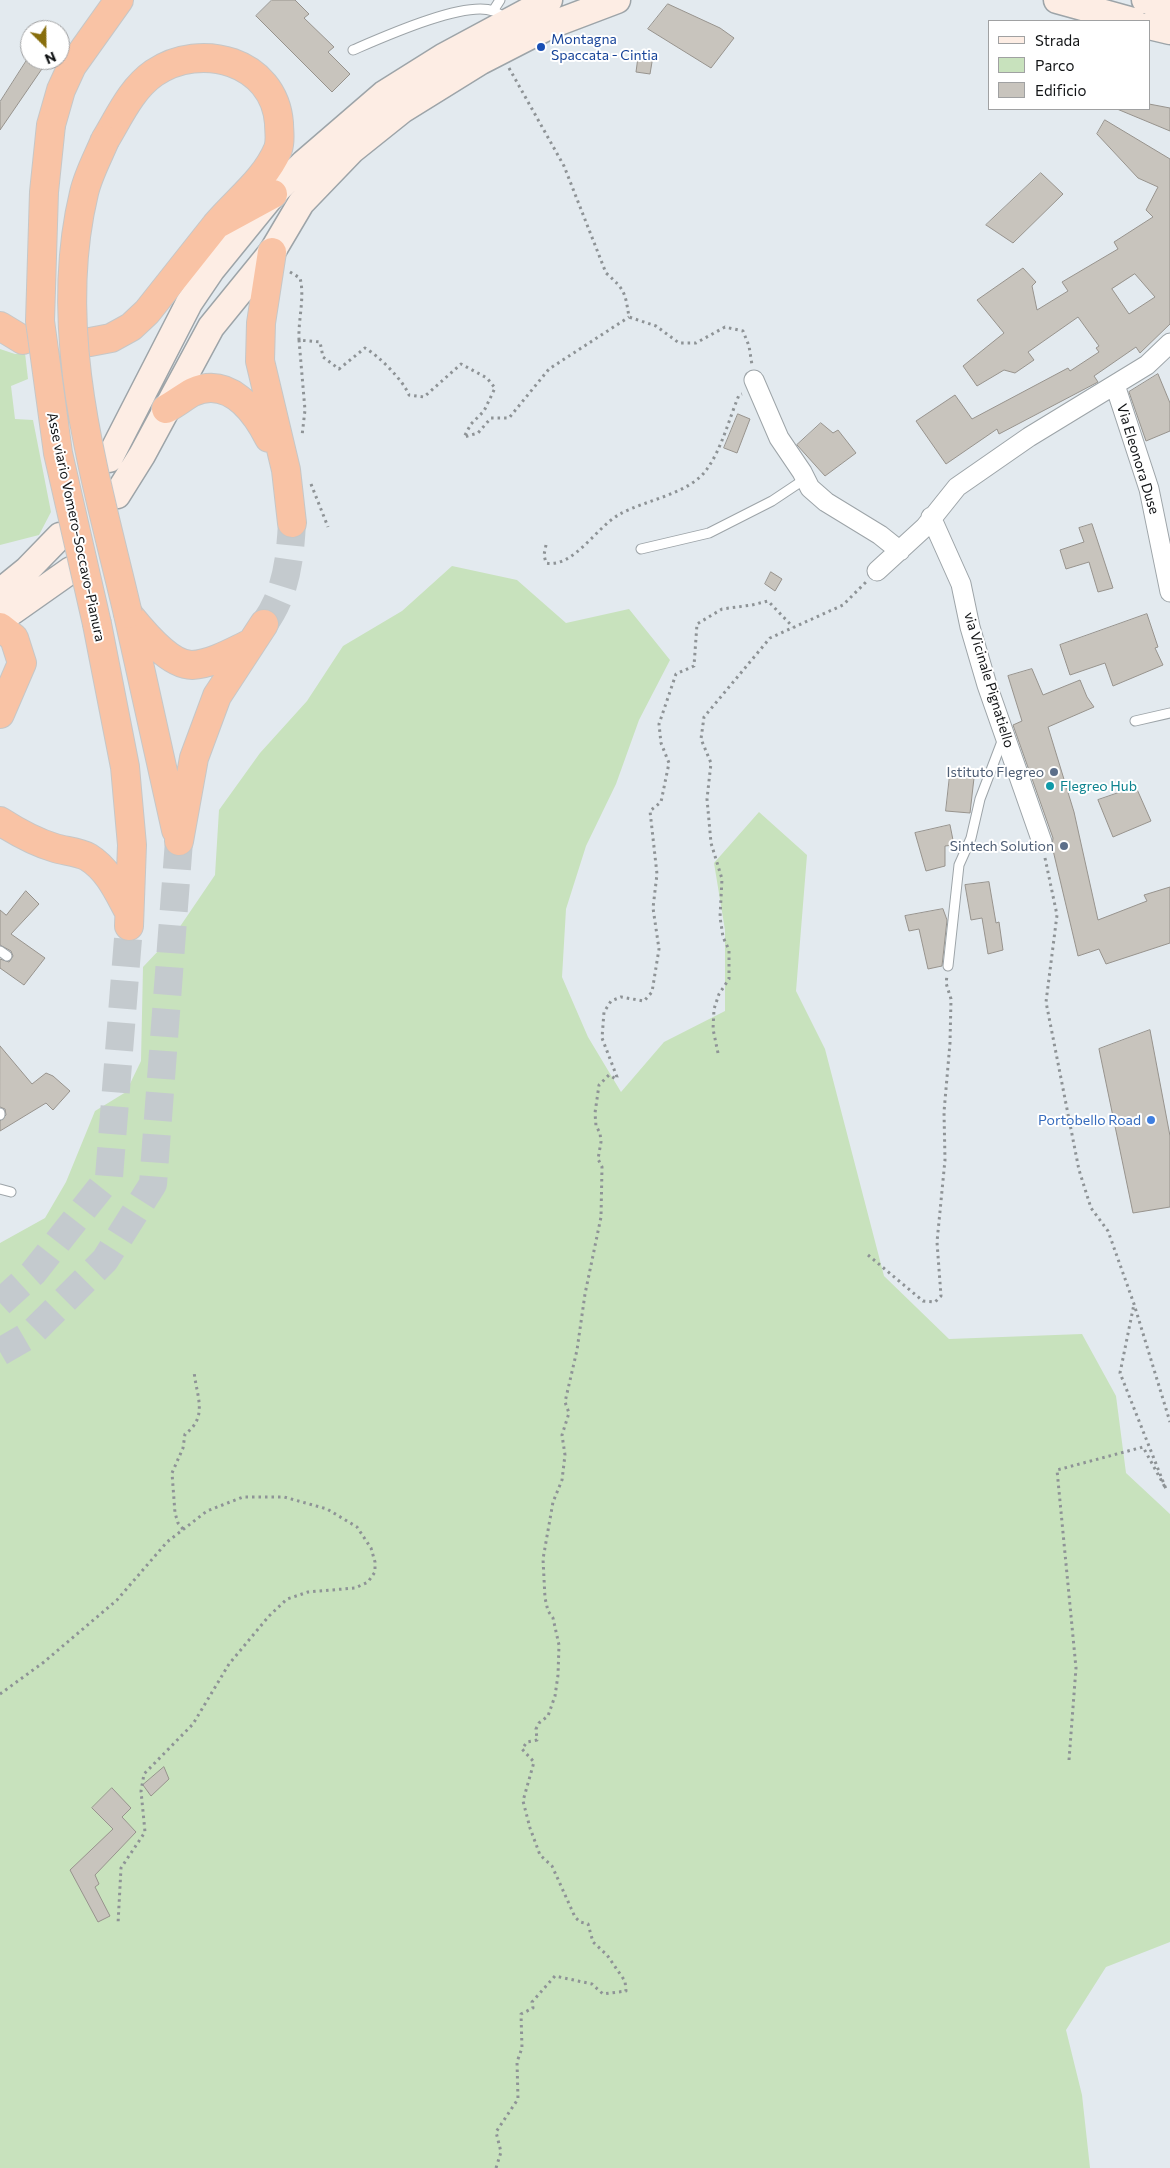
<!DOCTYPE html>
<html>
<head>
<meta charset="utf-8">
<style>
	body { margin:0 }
	#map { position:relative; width:1170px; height:2168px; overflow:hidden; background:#e3eaef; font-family:Commissioner,sans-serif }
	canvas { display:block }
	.legend { position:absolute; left:988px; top:20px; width:162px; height:90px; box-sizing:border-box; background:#fff; border:1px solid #a0a1a2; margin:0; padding:6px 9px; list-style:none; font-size:15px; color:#121416 }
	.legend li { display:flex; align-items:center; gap:10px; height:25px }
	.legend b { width:25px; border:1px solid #a0a1a2 }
	.north { position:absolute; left:20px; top:20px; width:50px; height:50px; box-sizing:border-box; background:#fff; border:1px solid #a0a1a2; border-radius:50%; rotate:157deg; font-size:14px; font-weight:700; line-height:20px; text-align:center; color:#121416 }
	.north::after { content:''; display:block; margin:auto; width:18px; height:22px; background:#886e0d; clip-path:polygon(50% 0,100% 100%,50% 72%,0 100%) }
</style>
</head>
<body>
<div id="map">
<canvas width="1170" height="2168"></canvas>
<ul class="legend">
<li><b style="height:6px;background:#fdede4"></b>Strada</li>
<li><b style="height:14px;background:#c8e2bd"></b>Parco</li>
<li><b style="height:14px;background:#c8c4bd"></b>Edificio</li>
</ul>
<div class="north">N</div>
</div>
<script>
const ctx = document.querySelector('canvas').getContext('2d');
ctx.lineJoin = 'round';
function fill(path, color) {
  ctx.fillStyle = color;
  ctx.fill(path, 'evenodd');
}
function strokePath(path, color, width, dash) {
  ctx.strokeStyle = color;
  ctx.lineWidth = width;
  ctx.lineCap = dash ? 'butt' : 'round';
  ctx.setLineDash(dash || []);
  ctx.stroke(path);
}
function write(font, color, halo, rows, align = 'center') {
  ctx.font = font + ' Commissioner,sans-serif';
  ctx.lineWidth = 4;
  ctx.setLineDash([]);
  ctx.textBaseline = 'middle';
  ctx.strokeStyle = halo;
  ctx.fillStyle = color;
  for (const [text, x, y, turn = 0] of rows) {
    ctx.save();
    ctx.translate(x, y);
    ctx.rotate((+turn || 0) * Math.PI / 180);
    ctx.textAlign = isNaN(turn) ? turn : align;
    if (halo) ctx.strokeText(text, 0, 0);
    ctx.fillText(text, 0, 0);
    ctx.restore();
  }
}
fill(new Path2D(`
	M0 349 15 354 25 353 28 379 11 386 15 419 33 420 51 512 39 535 0 545Z
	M452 566 517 580 566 623 629 609 670 660 639 720 616 784 586 846 566 909 562 977 588 1037 621 1092 664 1042 725 1011V930L714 863 759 812 807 855 796 991 825 1049 884 1276 949 1339 1082 1334 1116 1396 1126 1473 1170 1514V1942L1106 1967 1066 2030 1082 2095 1090 2168H0V1243L45 1218 66 1182 95 1111 126 1092 141 1061 143 967 177 931 215 875 219 810 260 753 307 701 343 646 402 611Z`), '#c8e2bd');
const building = new Path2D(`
	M272 0H295L309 14 304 18 334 47 328 52 350 74 332 92 256 16Z
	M668 4 720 28 734 38 711 68 648 29Z
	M653 56 650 74 636 72 638 57Z
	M27 60H48L0 130V102Z
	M1149 104 1170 108V131L1117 109H1149Z
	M1105 120 1170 159V324L1140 353 1136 347 1094 376 1098 382 999 434 997 429 946 464 916 421 955 395 972 419 1068 368 1070 371 1099 352 1096 348 1099 346 1078 317 1028 352 1034 360 1015 373 1004 370 977 386 963 366 1004 333 977 300 1023 268 1036 282 1032 286 1037 310 1068 291 1062 282 1118 249 1114 242 1153 217 1146 210 1158 187 1138 178 1097 134ZM1135 274 1155 297 1129 314 1112 289Z
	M1041 173 1063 194 1013 243 986 225Z
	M1158 374 1170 403V431L1146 441 1129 392Z
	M738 414 750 419 737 453 724 448Z
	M821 423 833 433 838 430 856 453 825 476 797 445Z
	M1092 524 1113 588 1098 592 1089 562 1066 569 1060 550 1084 542 1079 528Z
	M771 572 782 579 775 591 765 584Z
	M1147 614 1158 647 1155 648 1163 665 1113 686 1105 663 1070 675 1060 645Z
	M1032 669 1043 695 1080 680 1087 697 1094 707 1048 727 1074 812 1098 920 1147 901 1144 895 1170 887V943L1106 964 1099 949 1078 956 1052 846 1053 838 1013 725 1022 721 1008 676Z
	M950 775 974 778 970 813 946 811Z
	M1136 787 1151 821 1113 837 1098 800Z
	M950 825 954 845 945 846V866L926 871 915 833Z
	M989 882 996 923 999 922 1003 950 988 954 982 918 971 920 965 885Z
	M26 891 39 904 11 934 45 958 24 985 0 968V959L9 962 13 956 11 951 0 945V910L6 915Z
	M943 909 947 920 942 966 928 969 919 929 909 931 905 916Z
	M1150 1030 1170 1136V1207L1133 1213 1099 1049Z
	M0 1046 32 1084 46 1073 53 1076 70 1091 53 1110 46 1103 0 1131V1121L6 1115 5 1109 0 1107Z
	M164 1767 169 1779 151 1796 143 1785Z
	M112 1788 131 1808 122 1817 136 1832 95 1875 99 1884 95 1887 110 1916 98 1922 70 1870 113 1829 92 1808Z`);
fill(building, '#c8c4bd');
strokePath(building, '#97938d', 1);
strokePath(new Path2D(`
	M264 624C286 594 290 559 292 523
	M0 1303 33 1273 109 1177 129 926
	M0 1352 31 1334 105 1260 153 1184 179 841`), '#c4cace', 28, [28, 14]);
const lane = new Path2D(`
	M493 11 500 0
	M353 50C381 38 465 0 493 11 497 12 501 16 506 18
	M641 549 709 533 772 501 805 479
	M1135 721 1170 713
	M0 951 7 956
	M948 966 959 865 971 838 980 799 1004 736
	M0 1113V1115
	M0 1189 11 1192`);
const street = new Path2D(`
	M754 380 779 438 802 472 810 488 826 502 880 535 900 551
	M1115 385 1149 489 1170 592
	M931 517 961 584 970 627 987 685 1042 842
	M877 571 925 527 957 487 1029 437 1147 365 1170 343`);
const secondary = new Path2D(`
	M1057 0 1133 21
	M1145 0 1170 7
	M1149 26 1170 31
	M109 459 189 303 212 269 273 194 304 163 384 94 443 57 549 0
	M117 495 142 455 211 327 272 252 301 203 352 150 402 110 481 61 551 25 617 0
	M0 592 27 570 60 536
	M0 620 71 570`);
const highway = new Path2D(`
	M51 125 61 90 72 66 119 0
	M105 140C119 117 131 89 154 73 201 41 274 61 279 123 279 131 281 141 278 149 265 180 237 200 216 225
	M272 252 261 323 260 361 286 470 292 523
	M0 326 23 340
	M90 342 111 338 131 327 147 312 216 225 273 194
	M166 409C175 404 184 397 193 392 229 376 255 411 269 438
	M128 614 176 830
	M129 615C142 631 169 665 192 665 212 664 234 651 251 643
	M97 624 125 767 132 845 129 926
	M0 627 14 638 22 663 0 714
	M0 821C17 832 35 842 55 848 65 851 79 852 88 857 109 870 118 892 129 912
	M179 841 194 758 217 696 264 624`);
strokePath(lane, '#9da4a8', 11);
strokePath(street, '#9da4a8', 21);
strokePath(secondary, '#9da4a8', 29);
strokePath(highway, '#c6c7c7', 30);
strokePath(new Path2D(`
	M509 68 564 166 606 273C625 290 625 292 629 317L656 326 679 343H696L725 327 743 331 749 346 752 365
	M290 272 300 278C305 297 298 320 299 340L320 342 323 357 339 369 365 348C379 356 403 380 409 395L424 397 461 364 487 378 495 388 484 411 471 424 464 437 478 433 491 418H509L549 369 629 317
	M299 340 305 410 302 436
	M311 484 328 527
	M546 545 544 555 546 563C574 568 596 527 620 514 645 500 690 494 707 469 722 448 729 419 739 395L742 394
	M1045 858 1057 915 1046 1002 1079 1170 1091 1208 1108 1231 1134 1304 1170 1422
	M718 1053 713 1029 714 1009 719 994 729 979V950L723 937 720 917 722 879 711 843 707 799 711 763 701 739 704 717 770 638 843 605 866 582
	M868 1255 923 1301 935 1302 941 1296 937 1242 945 1160 944 1112 950 1043 951 999 946 983 947 976
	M183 1529 178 1523 175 1513 172 1473 183 1448 185 1434C209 1417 196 1395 194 1371
	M0 1694 44 1662 117 1600 167 1542 207 1511 243 1497H284L327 1509 357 1527 371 1548 375 1562V1572L368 1582 355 1588 308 1592 287 1599 269 1616 229 1664 193 1724 144 1774 141 1791 145 1832 121 1868 118 1924
	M1069 1760 1076 1668 1057 1470 1143 1447 1166 1489 1120 1373 1134 1304
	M496 2168 501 2152 496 2132 518 2099 517 2062 522 2048 521 2014 533 2008 532 2002 555 1976 592 1984 603 1994 626 1991 625 1981 618 1971 607 1955 593 1942 588 1924 580 1922 575 1917 552 1866 540 1855 530 1828 523 1801 534 1762 522 1749 527 1742 537 1740 536 1729 539 1723 548 1716 555 1696 558 1675 559 1645 553 1618 548 1611 545 1598 543 1559 553 1502 562 1480 565 1455 562 1435 569 1413 565 1402 577 1350 585 1294 601 1217 602 1167 598 1159 601 1142 600 1133 596 1126 595 1113 599 1085 609 1075 616 1079 617 1077 602 1038 604 1012 611 1001 621 997 644 1001 652 992 659 949 653 908 657 874 650 811 661 802 669 763 661 743 659 724 676 674 694 666 697 624 722 609 752 605 768 601 793 627`), '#8e9396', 3, [2.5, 4]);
strokePath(lane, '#fff', 9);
strokePath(street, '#fff', 19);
strokePath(secondary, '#fdede4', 26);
strokePath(highway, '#f9c3a5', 28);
const highwayBridge = new Path2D(`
	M51 125 44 192 40 321 58 453 97 624
	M105 140C98 157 88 175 84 193 50 334 96 477 128 614`);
strokePath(highwayBridge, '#c6c7c7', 30, []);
strokePath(highwayBridge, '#f9c3a5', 28);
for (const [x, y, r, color] of [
	[541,47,5,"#1a4fb4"],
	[1054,772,5,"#5c6f8a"],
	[1050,786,5,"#0f9aa8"],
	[1064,846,5,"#5c6f8a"],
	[1151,1120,5,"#3f7fe0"]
]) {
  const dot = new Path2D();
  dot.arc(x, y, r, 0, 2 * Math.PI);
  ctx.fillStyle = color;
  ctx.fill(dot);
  strokePath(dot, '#fff', 2);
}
write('14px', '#164399', '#fff', [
	["Montagna",551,39],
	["Spaccata - Cintia",551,55]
], 'left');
write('14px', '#121416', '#fff', [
	["Via Eleonora Duse",1138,459,73],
	["Asse viario Vomero-Soccavo-Pianura",76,527,78],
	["via Vicinale Pignatiello",989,680,73]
]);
write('14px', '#4e5e75', '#fff', [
	["Istituto Flegreo",1044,772],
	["Sintech Solution",1054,846]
], 'right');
write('14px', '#0d838f', '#fff', [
	["Flegreo Hub",1060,786]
], 'left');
write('14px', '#366cbe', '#fff', [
	["Portobello Road",1141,1120]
], 'right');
</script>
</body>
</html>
